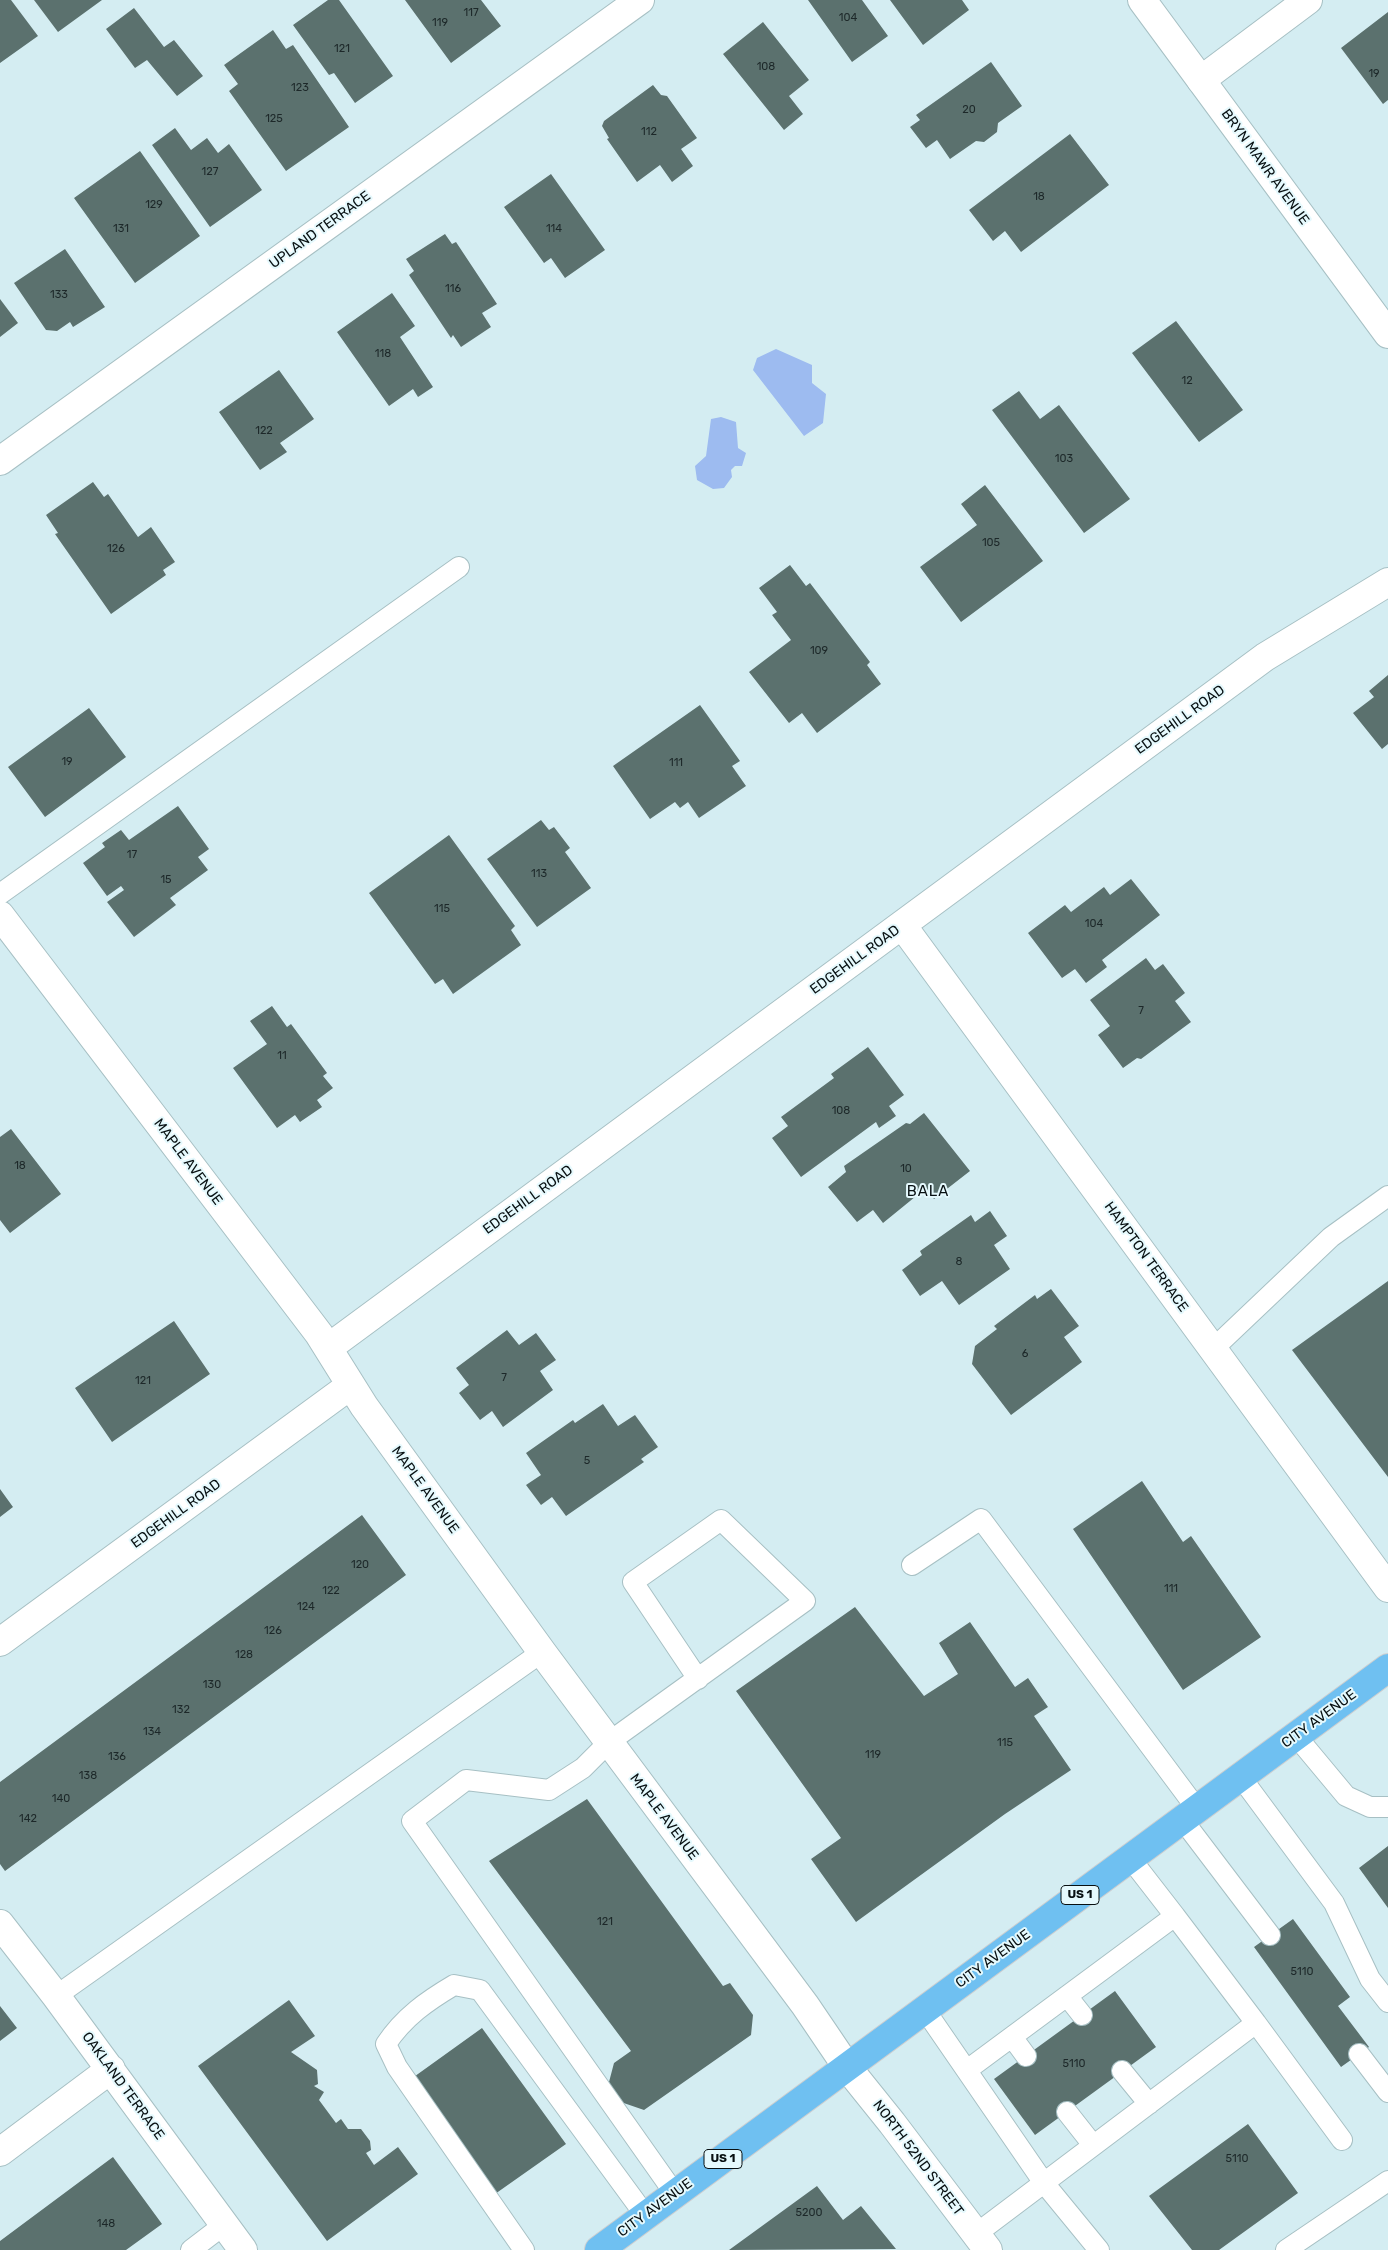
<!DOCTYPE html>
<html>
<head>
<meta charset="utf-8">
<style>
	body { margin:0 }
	canvas { display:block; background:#d4edf2 }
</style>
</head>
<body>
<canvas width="1388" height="2250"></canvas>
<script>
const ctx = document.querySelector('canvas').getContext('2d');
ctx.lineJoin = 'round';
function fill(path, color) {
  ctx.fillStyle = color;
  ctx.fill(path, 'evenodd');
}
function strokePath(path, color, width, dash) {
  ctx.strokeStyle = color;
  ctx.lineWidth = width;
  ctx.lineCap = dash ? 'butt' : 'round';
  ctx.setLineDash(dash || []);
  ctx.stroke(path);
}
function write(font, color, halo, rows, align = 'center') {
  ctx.font = font + ' Rubik,sans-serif';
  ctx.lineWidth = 4;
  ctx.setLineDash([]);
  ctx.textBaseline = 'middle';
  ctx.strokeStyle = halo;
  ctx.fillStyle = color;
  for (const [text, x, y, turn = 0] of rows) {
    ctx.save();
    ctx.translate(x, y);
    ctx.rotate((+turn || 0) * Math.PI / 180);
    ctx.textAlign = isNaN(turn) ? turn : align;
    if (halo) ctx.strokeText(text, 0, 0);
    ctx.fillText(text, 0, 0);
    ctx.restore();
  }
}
fill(new Path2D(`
	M776 349 812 365V383L826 394 823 423 804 436 753 370 757 358Z
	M721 417 736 422 738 448 746 453 742 466H735L731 470 732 477 724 488 713 489 697 480 695 466 706 456 711 419Z`), '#9dbbf0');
fill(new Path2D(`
	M0 0H11L38 36 0 63Z
	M34 0H102L58 32Z
	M328 0H339L393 76 355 103 334 73 329 75 293 25Z
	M405 0H481L501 26 451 63Z
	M808 0H862L888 36 852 62Z
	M890 0H962L969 10 923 45Z
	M134 8 164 47 174 40 203 76 177 96 147 60 135 68 106 29Z
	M1388 12V100L1383 104 1341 48Z
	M763 22 809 80 789 96 803 114 784 130 723 54Z
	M273 30 286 49 293 45 349 127 286 171 229 91 238 84 224 65Z
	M991 62 1022 106 998 123 997 132 984 142 976 141 950 159 937 140 926 148 910 127 920 120 916 115Z
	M653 85 661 95 667 96 697 138 681 149 693 166 672 182 660 165 637 182 607 139 609 138 602 126 604 121Z
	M175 128 191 150 207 138 218 153 229 144 262 190 210 227 152 145Z
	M1070 134 1109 185 1021 252 1005 231 993 241 969 210Z
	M140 151 200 236 135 283 74 198Z
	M551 174 605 250 565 278 551 258 544 263 504 207Z
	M445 234 452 244 456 242 497 304 482 313 491 327 461 347 453 335 451 338 409 275 414 271 406 259Z
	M65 249 105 307 73 327 70 322 57 331 46 330 14 283Z
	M392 293 415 326 400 337 433 387 418 397 413 389 389 406 337 332Z
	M0 299 18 323 0 337Z
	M1176 321 1243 410 1199 442 1132 353Z
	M279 370 314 419 280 443 287 452 260 470 219 412Z
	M1019 391 1040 419 1059 405 1130 499 1084 533 992 410Z
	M93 482 104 497 108 494 138 537 151 527 175 562 163 570 166 575 111 614 55 534 58 533 46 515Z
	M985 485 1043 561 961 622 920 567 977 525 961 504Z
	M790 565 806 586 810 583 870 662 867 665 881 684 817 733 802 713 789 723 749 672 791 640 772 615 777 612 759 588Z
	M1388 675V744L1382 749 1353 713 1374 697 1369 691Z
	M700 705 740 761 732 766 746 786 699 818 688 802 680 808 675 802 650 819 613 766Z
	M89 708 126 757 45 817 8 767Z
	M178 806 209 849 198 857 208 870 170 898 176 905 134 937 107 902 124 890 121 886 107 896 83 863 105 847 102 843 121 830 129 840Z
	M541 820 549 830 554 827 570 848 565 852 591 888 537 927 487 859Z
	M449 835 515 926 511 930 521 945 453 994 443 979 435 984 369 893Z
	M1131 879 1160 915 1102 960 1107 967 1086 983 1075 969 1062 978 1028 933 1065 905 1071 912 1104 887 1110 895Z
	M1146 958 1155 970 1163 964 1185 993 1175 1001 1191 1022 1141 1059 1137 1058 1123 1068 1098 1035 1110 1026 1090 1000Z
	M272 1006 287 1027 291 1024 327 1073 323 1076 333 1088 317 1100 322 1107 300 1122 295 1115 277 1128 233 1068 267 1044 250 1021Z
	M868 1047 904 1095 889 1106 896 1116 879 1128 876 1122 801 1177 772 1138 788 1126 781 1117 834 1078 831 1074Z
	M924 1113 970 1171 934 1199 926 1188 883 1223 873 1210 857 1222 828 1187 846 1172 844 1166 906 1123 910 1124Z
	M11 1129 61 1194 10 1233 0 1220V1137Z
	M990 1211 1007 1236 994 1245 1010 1269 959 1305 942 1281 920 1296 902 1270 922 1255 920 1251 971 1215 975 1222Z
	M1388 1281V1477L1292 1350Z
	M1051 1289 1079 1326 1064 1337 1082 1362 1011 1415 972 1364 975 1346 997 1329 994 1326 1035 1295 1037 1299Z
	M174 1321 210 1374 112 1442 75 1388Z
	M507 1330 519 1345 536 1333 556 1360 540 1371 553 1390 503 1427 492 1411 480 1420 459 1393 469 1385 456 1368Z
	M603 1404 618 1426 635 1415 658 1447 641 1459 644 1462 566 1516 552 1497 541 1505 526 1485 541 1475 526 1453 573 1420 575 1423Z
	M1142 1481 1183 1542 1191 1536 1261 1637 1183 1690 1073 1529Z
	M0 1489 13 1507 0 1517Z
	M362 1515 406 1575 5 1871 0 1864V1782Z
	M855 1607 924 1696 958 1674 939 1643 970 1622 1015 1687 1028 1678 1048 1707 1034 1716 1071 1770 1005 1814 856 1922 811 1859 841 1838 736 1691Z
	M587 1799 723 1986 730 1983 753 2015 751 2035 644 2110 615 2100 609 2082 614 2063 631 2051 489 1861Z
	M1388 1846V1908L1359 1868Z
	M1293 1919 1350 1997 1338 2006 1369 2047 1341 2067 1254 1947Z
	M1115 1991 1156 2047 1035 2135 994 2079Z
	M289 2000 315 2036 291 2052 317 2070 318 2084 314 2086 324 2092 319 2100 336 2123 341 2119 348 2129H361L370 2141 371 2150 366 2153 374 2165 398 2147 418 2174 327 2241 198 2066Z
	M0 2006 17 2028 0 2041Z
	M482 2028 566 2144 495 2194 411 2079Z
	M1248 2124 1298 2193 1219 2250H1192L1149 2196Z
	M113 2157 162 2224 126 2250H0V2241Z
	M817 2186 843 2220 861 2206 896 2249 729 2250Z`), '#5b716e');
const lane = new Path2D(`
	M0 894 459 567
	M1213 1349 1331 1237 1388 1196
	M912 1565 981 1519 1197 1809
	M1296 1736 1346 1796 1370 1807H1388
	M1240 1776 1334 1903 1370 1979 1388 2002
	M1182 1819 1270 1935
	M1130 1858 1175 1916
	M56 1996 542 1652
	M1067 1996 1082 2015
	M925 2010 1044 2183 1099 2250
	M1012 2037 1026 2056
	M1359 2054 1388 2092
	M967 2070 1175 1916 1256 2023
	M1122 2071 1149 2104
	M1067 2112 1093 2145
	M675 2194 412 1821 466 1780 549 1790 583 1768 609 1742 805 1601 721 1520 633 1582 698 1679
	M976 2234 1256 2023 1342 2140
	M191 2250 225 2224
	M524 2250 397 2067 386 2044C404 2017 427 2001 454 1985L480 1990 645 2215
	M1286 2250 1388 2181`);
const street = new Path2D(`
	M1201 80 1308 0
	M0 461 640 0
	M0 915 319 1334 364 1406 542 1652 805 2005 847 2067 892 2123 988 2250
	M902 925 1388 1588
	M328 1348 1265 657 1388 582
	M0 1642 351 1385
	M0 1924 56 1996 243 2250
	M0 2152 111 2069`);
const secondary = new Path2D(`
	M1142 0 1388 334`);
const highway = new Path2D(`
	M599 2250 1388 1668`);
strokePath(lane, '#a7c0c4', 22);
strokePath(street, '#a7c0c4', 30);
strokePath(secondary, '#a7c0c4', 30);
strokePath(highway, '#cecfd0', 30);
strokePath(lane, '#fff', 20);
strokePath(street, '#fff', 28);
strokePath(secondary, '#fff', 28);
strokePath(highway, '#6fc0f1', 28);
write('11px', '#1d2829', null, [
	["117",471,13],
	["104",848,18],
	["119",440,23],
	["121",342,49],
	["108",766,67],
	["19",1374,74],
	["123",300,88],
	["20",969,110],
	["125",274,119],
	["112",649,132],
	["127",210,172],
	["18",1039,197],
	["129",154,205],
	["131",121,229],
	["114",554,229],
	["116",453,289],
	["133",59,295],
	["118",383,354],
	["12",1187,381],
	["122",264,431],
	["103",1064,459],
	["105",991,543],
	["126",116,549],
	["109",819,651],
	["19",67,762],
	["111",676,763],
	["17",132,855],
	["113",539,874],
	["15",166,880],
	["115",442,909],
	["104",1094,924],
	["7",1141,1011],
	["11",282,1056],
	["108",841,1111],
	["18",20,1166],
	["10",906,1169],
	["8",959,1262],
	["6",1025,1354],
	["7",504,1378],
	["121",143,1381],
	["5",587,1461],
	["120",360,1565],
	["111",1171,1589],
	["122",331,1591],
	["124",306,1607],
	["126",273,1631],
	["128",244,1655],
	["130",212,1685],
	["132",181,1710],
	["134",152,1732],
	["115",1005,1743],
	["119",873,1755],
	["136",117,1757],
	["138",88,1776],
	["140",61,1799],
	["142",28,1819],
	["121",605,1922],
	["5110",1302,1972],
	["5110",1074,2064],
	["5110",1237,2159],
	["5200",809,2213],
	["148",106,2224]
]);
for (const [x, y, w] of [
	[1080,1895,38],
	[723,2159,38]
]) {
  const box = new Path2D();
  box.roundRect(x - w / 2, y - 9.5, w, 19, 4);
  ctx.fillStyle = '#e5f9fd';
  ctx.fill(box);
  strokePath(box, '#081012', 1);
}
write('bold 12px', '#081012', null, [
	["US 1",1080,1895],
	["US 1",723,2159]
]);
write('14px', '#081012', '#e5f9fd', [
	["BRYN MAWR AVENUE",1265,167,54],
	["UPLAND TERRACE",320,230,-36],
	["EDGEHILL ROAD",1180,720,-36],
	["EDGEHILL ROAD",855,960,-36],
	["MAPLE AVENUE",188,1162,53],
	["EDGEHILL ROAD",528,1200,-36],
	["HAMPTON TERRACE",1146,1257,54],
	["MAPLE AVENUE",425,1490,54],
	["EDGEHILL ROAD",176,1514,-36],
	["CITY AVENUE",1319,1719,-36],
	["MAPLE AVENUE",664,1817,53],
	["CITY AVENUE",993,1959,-36],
	["OAKLAND TERRACE",123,2086,54],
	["NORTH 52ND STREET",918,2158,53],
	["CITY AVENUE",655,2208,-36]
]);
ctx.letterSpacing = '1px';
write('15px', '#081012', '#e5f9fd', [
	["BALA",928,1192]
]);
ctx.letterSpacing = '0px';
</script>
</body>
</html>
